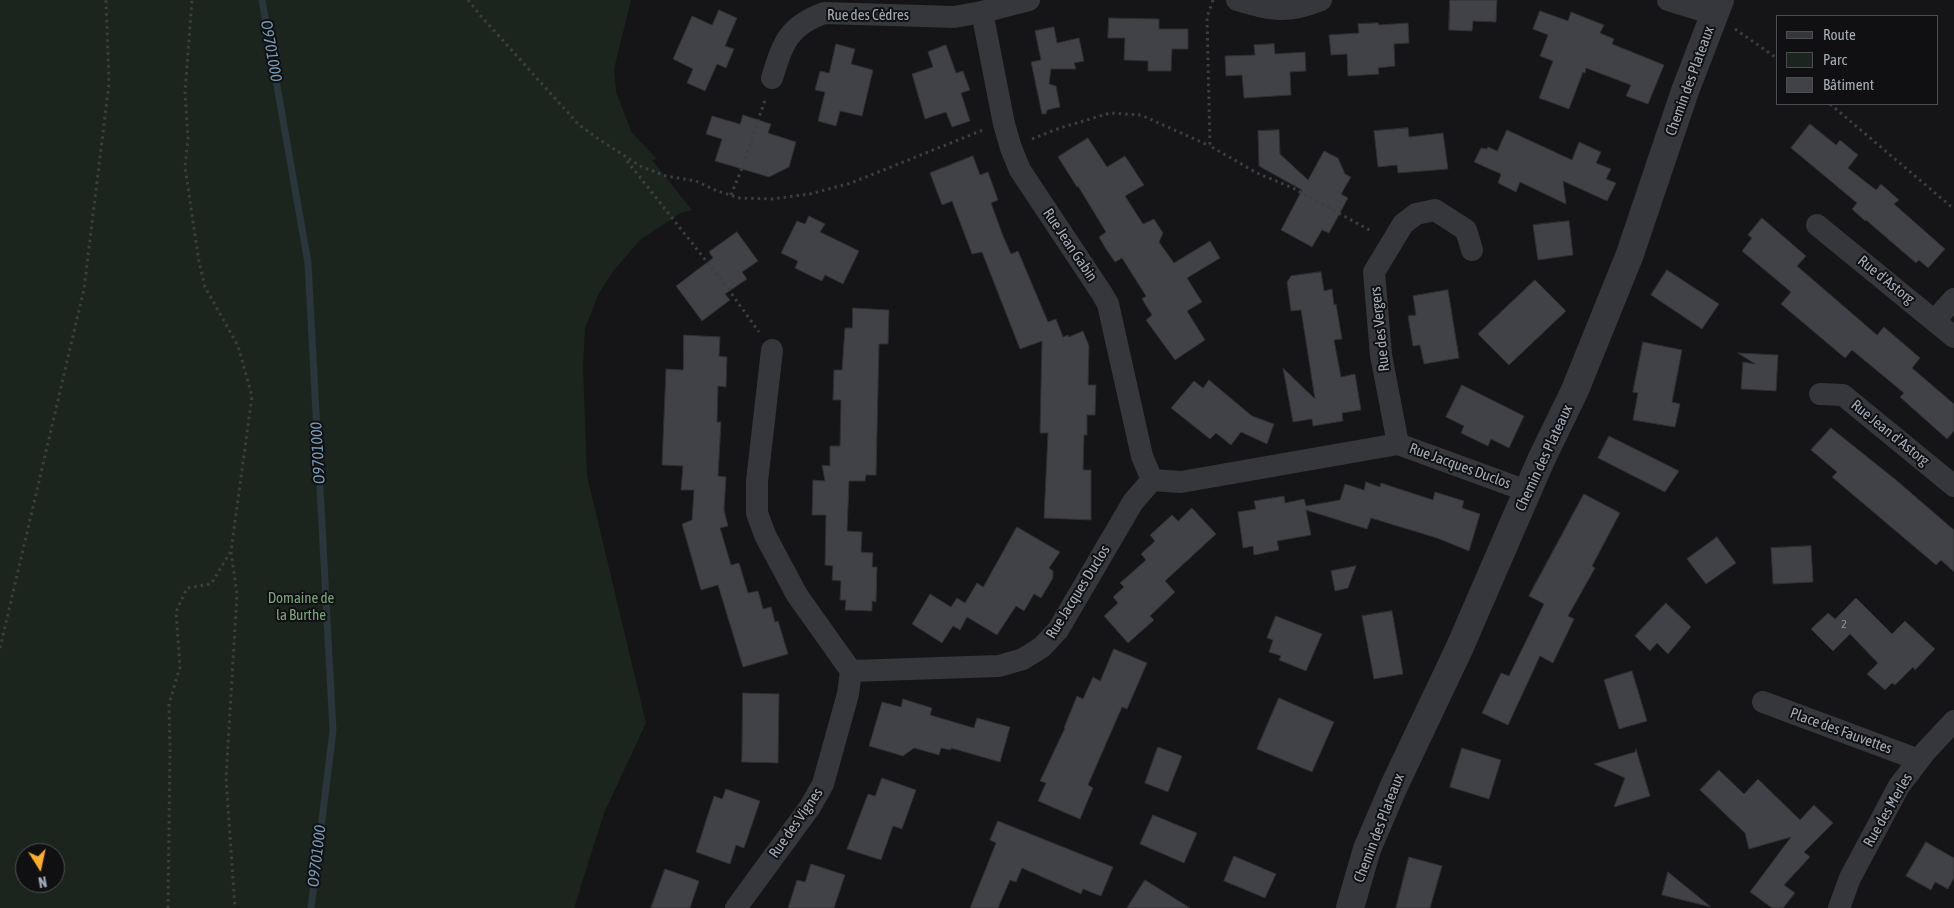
<!DOCTYPE html>
<html>
<head>
<meta charset="utf-8">
<style>
	body { margin:0 }
	#map { position:relative; width:1954px; height:908px; overflow:hidden; background:#151517; font-family:"Asap Condensed",sans-serif }
	canvas { display:block }
	.legend { position:absolute; left:1776px; top:15px; width:162px; height:90px; box-sizing:border-box; background:#101012; border:1px solid #4c4e54; margin:0; padding:6px 9px; list-style:none; font-size:15px; color:#a5acb8 }
	.legend li { display:flex; align-items:center; gap:10px; height:25px }
	.legend b { width:25px; border:1px solid #4c4e54 }
	.north { position:absolute; left:15px; top:843px; width:50px; height:50px; box-sizing:border-box; background:#101012; border:1px solid #4c4e54; border-radius:50%; rotate:170deg; font-size:14px; font-weight:700; line-height:20px; text-align:center; color:#a5acb8 }
	.north::after { content:''; display:block; margin:auto; width:18px; height:22px; background:#ffae25; clip-path:polygon(50% 0,100% 100%,50% 72%,0 100%) }
</style>
</head>
<body>
<div id="map">
<canvas width="1954" height="908"></canvas>
<ul class="legend">
<li><b style="height:6px;background:#35373c"></b>Route</li>
<li><b style="height:14px;background:#1c251d"></b>Parc</li>
<li><b style="height:14px;background:#414247"></b>Bâtiment</li>
</ul>
<div class="north">N</div>
</div>
<script>
const ctx = document.querySelector('canvas').getContext('2d');
ctx.lineJoin = 'round';
function fill(path, color) {
  ctx.fillStyle = color;
  ctx.fill(path, 'evenodd');
}
function strokePath(path, color, width, dash) {
  ctx.strokeStyle = color;
  ctx.lineWidth = width;
  ctx.lineCap = dash ? 'butt' : 'round';
  ctx.setLineDash(dash || []);
  ctx.stroke(path);
}
function write(font, color, halo, rows, align = 'center') {
  ctx.font = font + ' "Asap Condensed",sans-serif';
  ctx.lineWidth = 4;
  ctx.setLineDash([]);
  ctx.textBaseline = 'middle';
  ctx.strokeStyle = halo;
  ctx.fillStyle = color;
  for (const [text, x, y, turn = 0] of rows) {
    ctx.save();
    ctx.translate(x, y);
    ctx.rotate((+turn || 0) * Math.PI / 180);
    ctx.textAlign = isNaN(turn) ? turn : align;
    if (halo) ctx.strokeText(text, 0, 0);
    ctx.fillText(text, 0, 0);
    ctx.restore();
  }
}
fill(new Path2D(`
	M0 0H631L614 69 616 92 632 133 657 159 652 160 692 210 681 213 641 239 614 270 599 293 585 328 583 366 587 476 646 723 604 813 574 908H0ZM25 853H55V883H25Z`), '#1c251d');
strokePath(new Path2D(`
	M262 0 308 263 333 731 311 908`), '#2a353c', 7);
const building = new Path2D(`
	M1450 0H1497L1496 22 1473 21 1472 31 1449 30Z
	M719 10 737 18 725 46 734 49 726 68 717 64 705 91 687 83 693 69 673 59 692 16 712 25Z
	M1540 11 1568 21 1571 12 1604 25 1600 33 1614 39 1612 44 1664 65 1648 104 1626 96 1631 85 1586 68 1585 73 1583 72 1569 109 1539 98 1553 61 1540 56 1548 35 1533 29Z
	M1109 18 1159 19V29H1188V49H1172L1171 71H1148V61L1124 60 1125 38H1108Z
	M1378 23 1379 25 1408 23 1409 43 1394 44 1395 66 1378 68 1379 74 1348 76 1347 54 1331 55 1329 35 1359 33 1358 24Z
	M1054 27 1057 43 1079 38 1084 61 1074 63 1076 69H1051L1049 84 1056 86 1060 107 1047 110 1046 114H1042L1031 62 1041 60 1035 31Z
	M836 44 855 49 851 64 873 70 862 116 840 111 836 126 818 121 825 92 815 90 820 71 829 73Z
	M1274 44 1275 54 1305 52 1306 71 1290 72 1291 95 1244 98 1242 75 1226 76 1225 56 1255 55 1254 45Z
	M946 45 956 73 963 71 970 90 961 93 970 121 952 127 946 112 925 119 912 74 933 67 928 52Z
	M743 115 771 124 768 133 796 142 789 167 769 177 715 161 722 139 706 134 712 116 740 124Z
	M1810 124 1836 145 1840 140 1858 155 1848 168 1876 190 1881 184 1899 200 1894 204 1945 249 1928 268 1919 260 1916 263 1866 220 1865 221 1852 209 1857 203 1791 148Z
	M1408 128 1409 137 1443 133 1448 169 1398 173 1397 165 1378 167 1374 131Z
	M1279 130 1280 154 1308 180 1324 151 1338 158 1345 174 1351 177 1341 194 1348 198 1329 233 1322 230 1312 247 1281 230 1302 190 1259 166 1258 131Z
	M1507 130 1572 160 1579 142 1601 152 1596 163 1611 169 1606 179 1616 183 1607 201 1563 181 1566 204 1520 182 1516 192 1498 183 1501 174 1474 162 1481 148 1487 149 1488 147 1497 151Z
	M1088 138 1107 167 1125 156 1144 185 1125 196 1143 224 1154 219 1163 233 1159 242 1174 263 1210 241 1220 258 1187 278 1202 302 1187 311 1205 340 1175 360 1146 320 1152 315 1142 299 1146 296 1122 258 1115 262 1106 249 1099 237 1106 232 1078 186 1077 187 1058 157Z
	M973 156 980 175 988 172 998 200 991 203 1003 236 1011 254 1018 251 1048 322 1056 319 1063 337 1068 335 1069 337 1083 331 1089 346 1088 385H1096L1095 415H1087V435H1084L1083 470H1091V520L1044 518 1048 433H1040L1042 341 1020 349 982 252 972 254 952 201 942 205 930 173Z
	M809 216 825 224 820 232 859 251 843 284 825 275 822 281 811 276 795 268 798 261 781 253 797 221 805 224Z
	M1762 218 1806 256 1797 266 1877 335 1884 327 1920 358 1912 368 1954 404V431L1947 439 1900 397 1904 393 1852 350 1845 358 1781 304 1791 292 1742 251 1752 238 1748 235Z
	M1569 221 1573 255 1538 260 1533 225Z
	M737 232 758 261 742 272 747 279 725 294 730 300 702 321 676 286 713 258 709 252Z
	M1667 270 1719 304 1702 329 1651 295Z
	M1321 272 1324 291 1332 289 1334 305 1336 304 1342 339 1334 340 1341 377 1355 374 1361 410 1342 413 1343 421 1313 426 1312 419 1293 422 1283 368 1315 399 1301 310 1291 311 1287 282 1291 276Z
	M1535 280 1566 311 1509 365 1478 334Z
	M1448 290 1459 358 1424 364 1420 345 1413 346 1408 316 1416 315 1413 296Z
	M853 308 889 310 888 344H879L876 475H866L865 481H849L847 531 862 532 861 552 873 553 872 567H877L876 602 872 601V611L845 610 846 600H840L841 581 832 580 833 566 825 565 826 515H812L813 480 825 481 822 465 830 466V446H840L841 400H833L834 370H842L845 328H852Z
	M684 335 720 337 719 356 727 357 726 387 718 386 717 422H721L718 476 726 477 724 510 728 526 720 528 731 565 739 563 748 593 758 591 763 609 771 607 775 622 778 621 788 654 743 667 718 585 701 590 682 524 692 520 694 490H681L683 466 662 465 666 369 683 370Z
	M1643 342 1682 350 1672 402 1680 404 1675 427 1633 420 1638 393 1633 392Z
	M1738 353 1778 355 1776 391 1741 389 1743 362 1755 364Z
	M1209 380 1252 416 1274 424 1267 444 1241 432 1231 445 1216 433 1210 439 1171 408 1194 381 1203 388Z
	M1462 385 1524 416 1509 448 1491 439 1488 446 1461 433 1464 426 1446 417Z
	M1831 428 1896 480 1954 530V572L1941 560 1936 565 1832 477 1837 472 1811 450Z
	M1609 436 1679 471 1665 492 1598 458Z
	M1366 482 1380 487 1381 483 1433 500 1435 492 1464 501 1462 508 1480 514 1469 551 1437 538 1371 518 1367 529 1306 510 1311 535 1277 541 1279 550 1254 555 1253 546 1243 548 1238 512 1256 509 1254 501 1284 496 1285 503 1304 499 1306 506 1340 500 1345 484 1364 490Z
	M1584 494 1620 513 1592 566 1595 568 1568 616 1574 619 1553 663 1540 656 1508 725 1482 713 1501 673 1509 676 1544 604 1529 596Z
	M1192 508 1216 534 1165 581 1175 592 1150 616 1154 620 1128 643 1104 616 1118 603 1113 597 1124 587 1120 583 1146 560 1141 554 1155 541 1150 535 1172 515 1178 521Z
	M1017 527 1060 552 1049 568 1053 571V578L1041 598 1034 594 1024 611 1016 606 997 635 967 617 960 630 953 626 942 643 912 624 930 594 951 607 957 598 965 603 977 583 983 587Z
	M1717 537 1736 563 1706 584 1687 559Z
	M1811 546 1813 582 1773 584 1771 548Z
	M1356 566 1348 588 1335 591 1331 571Z
	M1856 598 1892 634 1905 621 1935 649 1915 670 1913 667 1895 685 1892 683 1885 690 1867 674 1878 663 1850 634 1833 651 1811 629 1828 613 1835 619Z
	M1666 603 1691 627 1668 654 1657 643 1650 651 1635 636Z
	M1392 611 1403 674 1374 679 1362 616Z
	M1276 616 1322 634 1306 671 1279 660 1281 656 1269 652 1273 640 1267 638Z
	M1114 649 1147 663 1127 709 1122 707 1088 785 1093 788 1080 819 1038 801 1046 783 1040 781 1065 728H1064L1077 696 1083 699 1093 677 1100 681Z
	M1632 671 1647 721 1619 729 1604 680Z
	M743 693 779 694 778 763 742 762Z
	M1279 698 1334 722 1312 772 1257 749Z
	M903 699 932 708 930 715 974 728 977 718 1010 727 1000 762 951 748V750L941 748 939 755 914 748 903 756 869 746 882 702 901 707Z
	M1158 747 1182 756 1168 792 1145 783Z
	M1462 748 1501 760 1489 799 1450 787Z
	M1636 749 1650 796 1614 807 1625 778 1594 764 1635 752Z
	M1719 770 1744 794 1758 779 1800 820 1814 805 1833 823 1804 852 1810 857 1784 885 1795 893 1783 908H1772L1750 892 1791 837 1749 849 1745 833 1700 790Z
	M882 778 916 790 902 829 893 826 881 860 847 849 868 794 875 796Z
	M726 789 760 801 744 848 736 845 730 864 696 852 714 796 722 799Z
	M1153 815 1197 833 1184 863 1140 844Z
	M998 821 1113 867 1101 896 1083 889 1081 894 1022 868 1016 882 1010 880 998 908H970L996 843 990 840Z
	M1926 842 1954 858V878L1948 889 1935 882 1931 890 1906 876Z
	M1234 856 1276 874 1265 898 1224 881Z
	M1409 857 1442 866 1430 908H1396Z
	M811 864 845 875 834 908H788L797 880 805 882Z
	M665 869 699 881 690 908H651Z
	M1668 872 1711 907 1662 895Z
	M1145 880 1190 908H1127Z`);
fill(building, '#414247');
strokePath(building, '#2f2f33', 1);
strokePath(new Path2D(`
	M468 0 480 15 579 125 600 140 642 167 666 176 696 181 715 190 739 198 772 199 810 194 851 183 983 130
	M1213 0 1207 17 1210 146 1257 173 1293 188 1373 232
	M1735 29 1778 59
	M1830 104 1954 209
	M1032 139 1060 128 1110 113 1141 115 1210 146
	M627 161 726 286 759 332
	M731 195 742 168 766 97
	M231 552 237 594 226 778 235 908
	M0 648 84 289 109 83 106 0
	M168 908 170 749 169 704 180 667 176 612 187 588 211 584 231 551 252 396 238 346 205 287 199 262 185 167 188 139 185 92 192 0`), '#3b3e43', 3, [2.5, 4]);
strokePath(new Path2D(`
	M1237 0C1272 10 1286 14 1321 0
	M1668 0 1714 14
	M982 12 1004 124 1011 148 1020 170 1101 292 1108 304 1142 456 1152 480
	M772 78C783 43 788 26 824 13L954 17 982 12 1029 0
	M1817 225 1954 337
	M1935 320 1954 299
	M772 350 757 481V513L765 535 797 595 851 671 999 666 1023 659 1042 647 1058 630 1133 502 1152 480 1181 482 1398 444 1527 491
	M1820 394 1843 395 1954 486
	M1398 444 1381 355 1374 272 1403 224 1416 214 1435 210 1466 230 1472 250
	M1763 702 1919 760
	M736 908 810 807 823 784 848 694 851 671
	M1839 908 1850 878 1899 786 1925 752 1954 721`), '#35373c', 22);
strokePath(new Path2D(`
	M1350 908 1367 849 1394 786 1459 649 1541 460 1575 390 1630 254 1685 91 1720 0`), '#35373c', 28);
write('12px', '#8c929c', null, [
	["2",1844,624]
]);
write('15px', '#a5acb8', '#101012', [
	["Rue des Cèdres",868,15],
	["Chemin des Plateaux",1690,81,-70],
	["Rue Jean Gabin",1070,245,56],
	["Rue d'Astorg",1886,280,39],
	["Rue des Vergers",1380,329,-96],
	["Rue Jean d'Astorg",1890,433,39],
	["Chemin des Plateaux",1544,458,-65],
	["Rue Jacques Duclos",1460,466,20],
	["Rue Jacques Duclos",1078,592,-58],
	["Place des Fauvettes",1841,731,20],
	["Rue des Merles",1888,810,-60],
	["Rue des Vignes",796,823,-55],
	["Chemin des Plateaux",1379,828,-69]
]);
write('15px', '#7aa57c', '#101012', [
	["Domaine de",301,598],
	["la Burthe",301,615]
]);
write('italic 16px', '#799cb7', '#101012', [
	["O9701000",271,51,80],
	["O9701000",318,453,-93],
	["O9701000",317,856,-83]
]);
</script>
</body>
</html>
